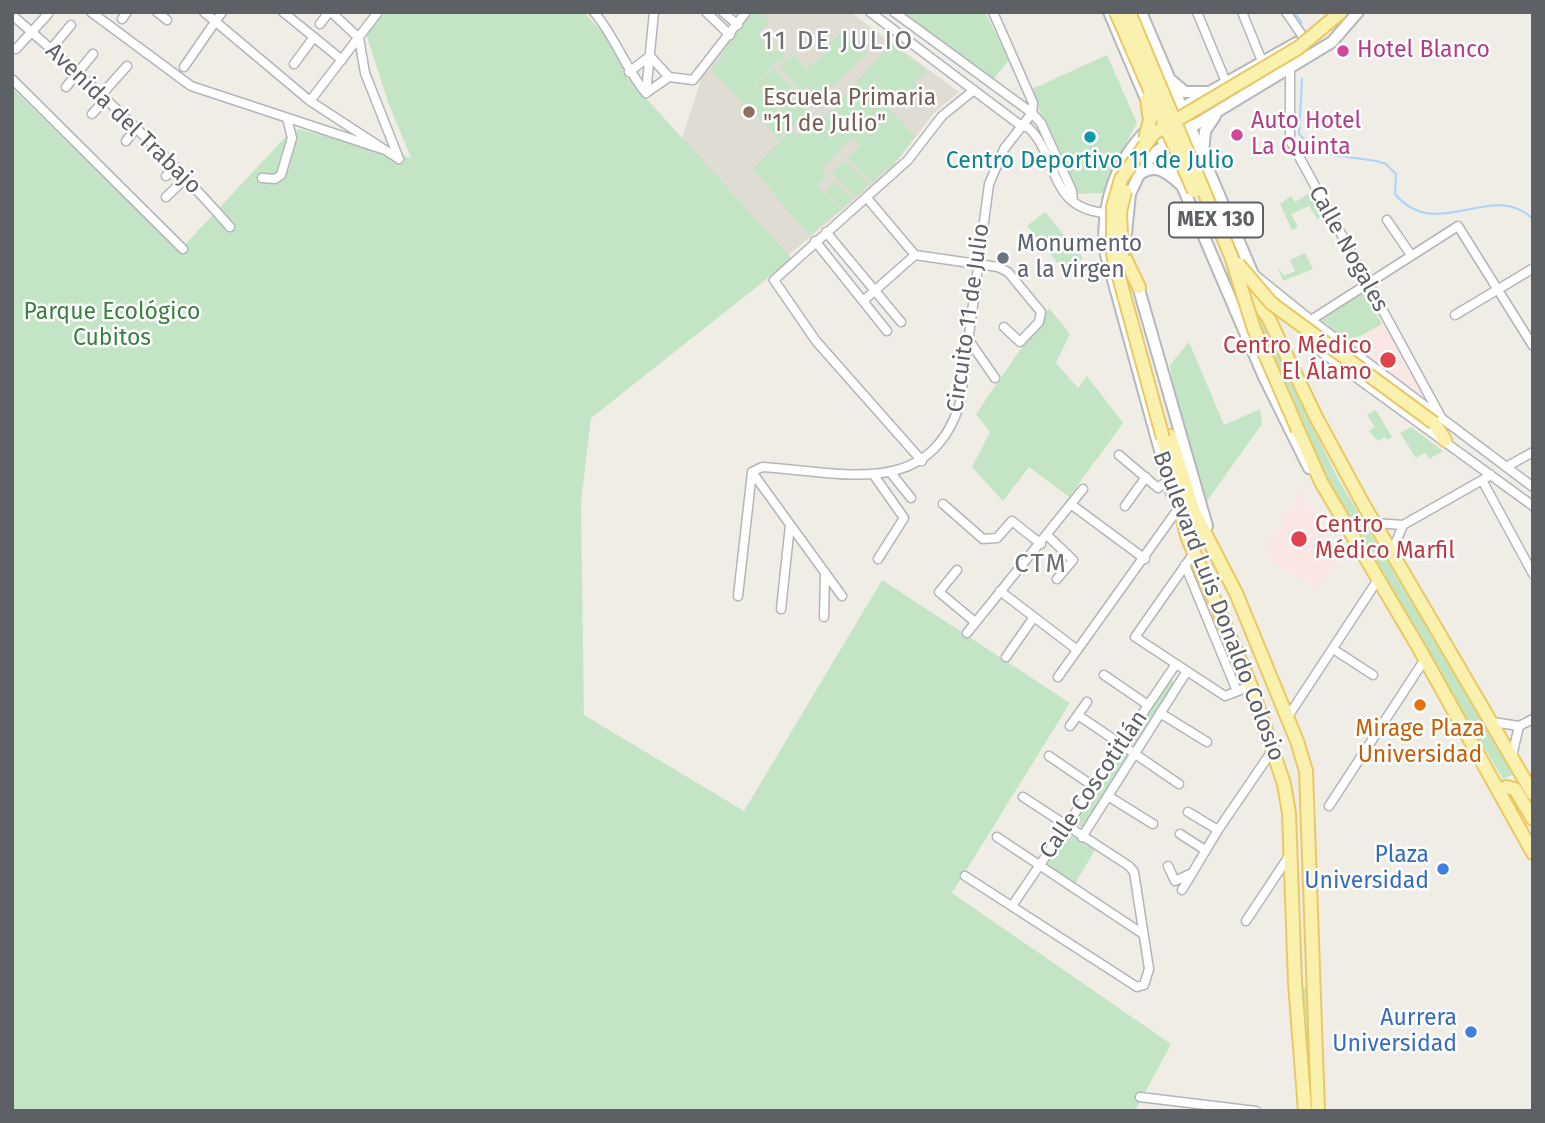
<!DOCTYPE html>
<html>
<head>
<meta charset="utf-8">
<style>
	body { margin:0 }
	#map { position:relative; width:1545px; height:1123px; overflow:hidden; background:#efede6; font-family:"Fira Sans",sans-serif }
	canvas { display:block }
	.frame { position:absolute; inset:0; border:14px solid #5d6065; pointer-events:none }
</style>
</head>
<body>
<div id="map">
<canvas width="1545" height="1123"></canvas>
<div class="frame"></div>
</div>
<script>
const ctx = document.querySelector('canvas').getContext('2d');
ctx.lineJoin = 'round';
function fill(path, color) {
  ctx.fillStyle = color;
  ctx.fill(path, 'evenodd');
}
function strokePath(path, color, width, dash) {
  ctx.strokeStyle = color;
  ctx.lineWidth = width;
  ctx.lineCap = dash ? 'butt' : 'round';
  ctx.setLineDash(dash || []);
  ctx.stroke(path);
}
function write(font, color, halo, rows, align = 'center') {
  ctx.font = font + ' "Fira Sans",sans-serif';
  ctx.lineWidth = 5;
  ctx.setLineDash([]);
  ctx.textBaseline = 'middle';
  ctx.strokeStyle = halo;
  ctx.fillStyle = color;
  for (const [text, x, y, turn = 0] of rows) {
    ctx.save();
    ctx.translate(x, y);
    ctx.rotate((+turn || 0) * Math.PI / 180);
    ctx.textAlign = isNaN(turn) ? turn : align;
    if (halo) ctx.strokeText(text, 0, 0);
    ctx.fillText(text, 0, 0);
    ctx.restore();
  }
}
fill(new Path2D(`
	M750 12H850L959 92 933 114 892 168 778 264 680 145 701 79Z`), '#dfdcd4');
fill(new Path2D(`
	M1382 324 1424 397 1349 342Z
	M1300 491 1340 556 1318 590 1260 554Z`), '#fae6e3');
fill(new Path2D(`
	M384 12H584L616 48 625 75 792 259 591 418 581 503 584 715 744 811 882 580 1070 703 952 893 1171 1044 1135 1111H12V88L179 251 291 131 293 135 298 129 411 158 388 102 366 34Z
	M752 12H765L763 15 770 23 758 34 772 52 780 49 786 58 772 65 754 84 781 113 816 80 807 69 830 49 828 44 842 33 868 52 779 139 711 70Z
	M903 12H985L1009 60 991 82Z
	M891 43 927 71 915 81 917 85 903 104 894 94 885 104 915 137 891 167 885 169 872 182 848 158 861 145 852 137 822 168 827 175 817 186 841 209 809 235 753 169 791 130 798 136 805 129 811 133Z
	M794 55 815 80 801 91 780 66Z
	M1107 55 1137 123 1113 167 1104 193 1077 194 1030 90Z
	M773 68 799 95 781 111 756 84Z
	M845 161 869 185 856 197 832 173Z
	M835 182 852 198 842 208 825 191Z
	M1308 194 1321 217 1317 219 1309 206 1291 214 1298 227 1292 230 1280 204 1291 196 1295 202Z
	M1045 212 1083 258 1066 273 1027 226Z
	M1305 253 1313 269 1283 281 1277 266 1284 276 1295 271 1290 260Z
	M1226 270 1260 318 1337 477 1514 774 1503 779 1342 513 1255 344 1224 271Z
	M1364 292 1382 324 1349 342 1321 320Z
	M1049 308 1070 334 1056 363 1078 388 1087 376 1123 423 1069 497 1029 467 1003 501 972 467 990 432 976 414Z
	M1189 342 1224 425 1260 409 1262 424 1205 504 1177 416 1170 365Z
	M1376 410 1392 437 1387 440 1385 437 1378 441 1369 431 1375 427 1367 415Z
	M1411 427 1443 451 1429 459 1425 453 1416 458 1400 433Z
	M1171 679 1175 682 1136 745H1132L1129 740Z
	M1121 754 1127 756 1126 759 1083 828 1073 822Z
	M1067 833 1095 850 1075 884 1043 866Z
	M1303 987H1307L1317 1111H1309Z`), '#c4e5c5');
strokePath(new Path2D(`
	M1294 12 1302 23
	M1302 79 1299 134 1319 153 1376 161 1386 164 1396 174 1395 194C1437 244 1492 179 1533 219`), '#aad5fb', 2);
const street = new Path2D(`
	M91 12 191 86 385 150
	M157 12 167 20
	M204 12 310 101 399 159
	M283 12 342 60
	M331 12 359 38 365 73 399 159
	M594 12C616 38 625 68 646 93
	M706 12 730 35
	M723 12 738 25
	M870 12 1020 125 1029 128C1060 160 1048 208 1105 213
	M894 12 1032 113 1041 123 1072 191 1073 201
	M993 12 1033 103 1032 113
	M1197 12 1226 82
	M1242 12 1262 61
	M1286 12 1304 38
	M12 15C89 81 163 150 230 227
	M122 19 127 12
	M320 24 329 12
	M16 49 48 14
	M51 49 71 25
	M294 64 314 37
	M184 67 222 12
	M1290 69V140L1442 419
	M629 72 650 56 669 77
	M12 79 183 249
	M66 87 93 54
	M646 93 669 77 693 80 746 12
	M646 93 654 12
	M101 95 127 66
	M310 101 378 12
	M92 114 106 99
	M126 141 137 127
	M166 176 176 167
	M262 178 275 179 281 175 292 138 287 118
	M166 197 187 177
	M867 198 915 255 998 267 1008 272 1041 312 1039 322 1020 342 1004 327
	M1387 220 1411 255
	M826 232 901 322
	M815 241 887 331
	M1254 274 1311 320 1533 487
	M863 301 915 255
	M1455 315 1532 269
	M968 339 995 378
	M1533 346 1458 226 1311 320 1312 340 1317 349 1533 506
	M1119 455 1158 488 1167 481
	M922 461 816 341 774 280 908 160 942 116 974 90
	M1506 467 1533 452
	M752 472 762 467C842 472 930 500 960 403L989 184 1004 149 1032 113
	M752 472 842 596
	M891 473 911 498
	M873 474 904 518 878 559
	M1482 480 1533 574
	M943 504 983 539 997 538 1012 521 1041 544
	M1072 505 1145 559
	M1125 506 1146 477
	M1375 523 1403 525 1491 475
	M1048 536 1073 560 1057 579
	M1392 552 1403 525
	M1194 553 1135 637 1225 696 1251 686
	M1185 565 1237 691
	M957 570 939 592 975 622
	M1000 591 1076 649
	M738 596 752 472
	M781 609 790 525
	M824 617 825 573
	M967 633 1083 489
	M1333 649 1373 675
	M1006 657 1034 617
	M1104 675 1148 705
	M1058 677 1178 509
	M1160 713 1207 742
	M1078 715 1179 784
	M1287 718 1377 581
	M1493 722 1519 726 1533 719
	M1070 726 1087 702
	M1049 756 1093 786
	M1512 756 1519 726
	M1108 796 1153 824
	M1329 806 1425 659
	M1188 812 1218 830
	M1180 834 1205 850
	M997 837 1143 934
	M1082 837 1187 671
	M1168 866 1175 881 1192 873
	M965 876 1137 987 1144 985 1149 969 1134 872 1129 866 1023 797
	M1182 890 1218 830 1274 748
	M1012 906 1176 664
	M1246 921 1291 853
	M1140 1097 1256 1111`);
const secondary = new Path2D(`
	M1109 12 1149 106
	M1141 12 1258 286
	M1172 81 1185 92H1208
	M1167 116 1296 43
	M1148 129C1115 161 1101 205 1105 251L1172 494
	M1163 141 1264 377 1309 468
	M1203 152 1205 131 1215 116
	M1140 174C1155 163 1167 172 1180 184
	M1126 233 1130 194 1143 166 1157 151 1190 128 1332 42 1358 12
	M1136 279 1207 526`);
const primary = new Path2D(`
	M1123 254 1139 287
	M1239 278 1268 317 1316 417 1362 502 1533 794
	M1434 423 1445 440
	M1298 430 1321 482 1420 650 1533 853
	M1170 436 1194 512 1236 593 1297 741 1306 771 1318 1111
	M1163 438 1187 536 1251 686 1284 784 1289 813 1295 983 1305 1111
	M1500 790 1506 787 1515 789 1533 819`);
strokePath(street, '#b3b5ba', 11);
strokePath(secondary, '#b4b7bc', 14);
strokePath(primary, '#eac963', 16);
strokePath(street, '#fff', 8);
strokePath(secondary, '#fff', 10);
strokePath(primary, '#fbf1af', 12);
const primaryBridge = new Path2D(`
	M1116 12 1194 191
	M1129 12 1231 256 1254 329 1298 430
	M1145 139 1150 120 1147 99
	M1122 256 1120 212 1125 191
	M1238 264 1271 303 1434 423
	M1163 438 1113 255V207L1121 179 1153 134 1298 48 1341 12`);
strokePath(primaryBridge, '#eac963', 16, []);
strokePath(primaryBridge, '#fbf1af', 12);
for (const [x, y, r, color] of [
	[1343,51,7,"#d1479c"],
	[749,112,7,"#8d6e63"],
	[1237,135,7,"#d1479c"],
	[1090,137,7,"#0f9aa8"],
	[1003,258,7,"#6b7280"],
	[1388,360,9,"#e0444e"],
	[1299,539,9,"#e0444e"],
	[1420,705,7,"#e8710a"],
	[1443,869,7,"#3f7fe0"],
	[1471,1032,7,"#3f7fe0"]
]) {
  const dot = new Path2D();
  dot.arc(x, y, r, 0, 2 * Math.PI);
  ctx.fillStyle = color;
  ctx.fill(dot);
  strokePath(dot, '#fff', 2.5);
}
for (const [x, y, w] of [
	[1216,220,94]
]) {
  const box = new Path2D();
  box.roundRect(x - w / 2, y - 17.5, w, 35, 5);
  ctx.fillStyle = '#fff';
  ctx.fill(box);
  strokePath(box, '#5d6065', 2);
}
write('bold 21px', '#5d6065', null, [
	["MEX 130",1216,220]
]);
write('23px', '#b23c85', '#fff', [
	["Hotel Blanco",1357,51],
	["Auto Hotel",1251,122],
	["La Quinta",1251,148]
], 'left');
write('23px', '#785e54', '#fff', [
	["Escuela Primaria",763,99],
	["\"11 de Julio\"",763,125]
], 'left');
write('23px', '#5d6065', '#fff', [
	["Avenida del Trabajo",123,119,44],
	["Calle Nogales",1348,249,61],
	["Circuito 11 de Julio",969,318,-82],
	["Boulevard Luis Donaldo Colosio",1218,606,69],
	["Calle Coscotitlán",1094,785,-56]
]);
write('23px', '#0d838f', '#fff', [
	["Centro Deportivo 11 de Julio",1090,162]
]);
write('23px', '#5b616d', '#fff', [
	["Monumento",1017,245],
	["a la virgen",1017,271]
], 'left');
write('23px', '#39813f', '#fff', [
	["Parque Ecológico",112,313],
	["Cubitos",112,339]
]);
write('23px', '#be3a42', '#fff', [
	["Centro Médico",1372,347],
	["El Álamo",1372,373],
	["Centro",1315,526,"left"],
	["Médico Marfil",1315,552,"left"]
], 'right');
write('23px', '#c56008', '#fff', [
	["Mirage Plaza",1420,730],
	["Universidad",1420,756]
]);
write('23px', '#366cbe', '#fff', [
	["Plaza",1429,856],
	["Universidad",1429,882],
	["Aurrera",1457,1019],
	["Universidad",1457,1045]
], 'right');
ctx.letterSpacing = '2px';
write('26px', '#6e7277', '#fff', [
	["11 DE JULIO",838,42],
	["CTM",1041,565]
]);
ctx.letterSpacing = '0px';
</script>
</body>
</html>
